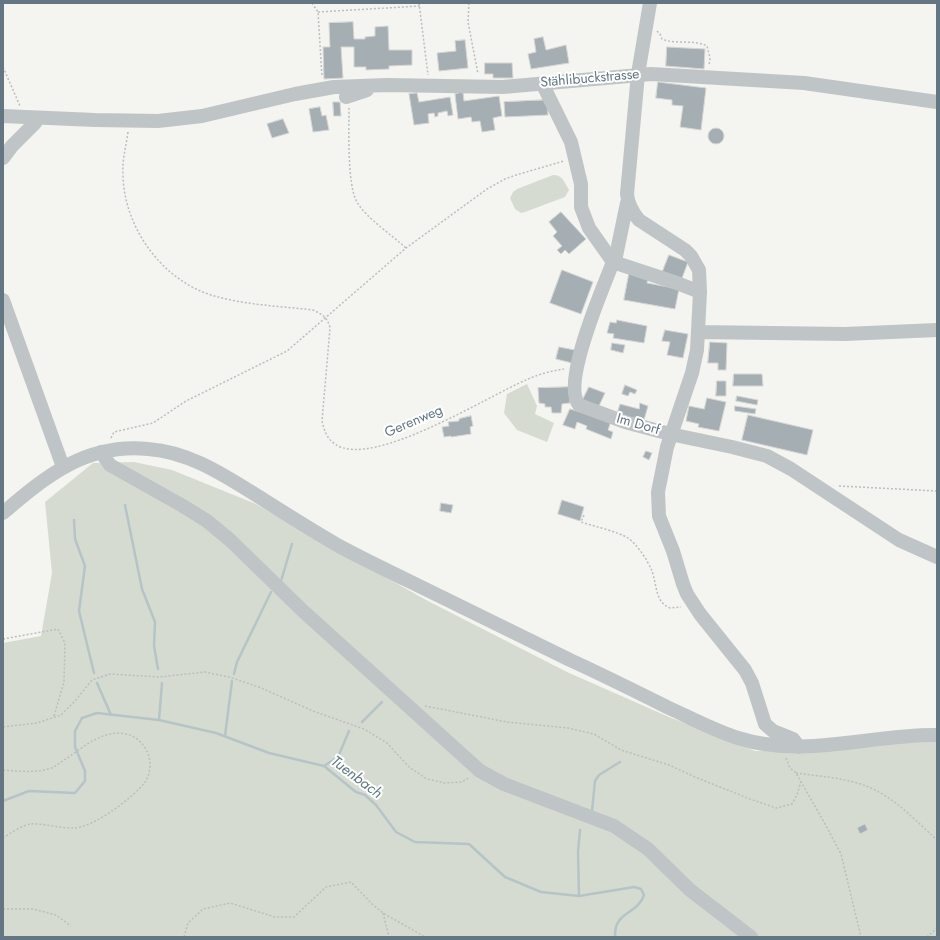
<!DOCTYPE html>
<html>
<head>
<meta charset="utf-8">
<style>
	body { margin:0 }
	#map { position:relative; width:940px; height:940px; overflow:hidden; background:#f4f4f0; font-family:Jost,sans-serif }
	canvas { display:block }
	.frame { position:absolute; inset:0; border:4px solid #637681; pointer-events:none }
</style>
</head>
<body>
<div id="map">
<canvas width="940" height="940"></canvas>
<div class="frame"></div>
</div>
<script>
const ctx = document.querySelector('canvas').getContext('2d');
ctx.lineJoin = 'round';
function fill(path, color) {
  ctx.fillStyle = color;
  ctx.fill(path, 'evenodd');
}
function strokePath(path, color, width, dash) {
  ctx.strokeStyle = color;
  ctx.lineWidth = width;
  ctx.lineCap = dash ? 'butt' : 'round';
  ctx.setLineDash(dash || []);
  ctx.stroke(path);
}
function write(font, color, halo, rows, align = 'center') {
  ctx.font = font + ' Jost,sans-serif';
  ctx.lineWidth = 4;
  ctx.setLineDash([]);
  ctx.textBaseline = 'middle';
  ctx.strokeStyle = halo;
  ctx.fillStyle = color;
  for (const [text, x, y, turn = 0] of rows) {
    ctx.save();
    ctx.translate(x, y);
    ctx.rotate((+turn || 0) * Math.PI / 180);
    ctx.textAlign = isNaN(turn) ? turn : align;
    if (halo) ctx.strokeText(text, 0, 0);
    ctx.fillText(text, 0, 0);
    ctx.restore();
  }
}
fill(new Path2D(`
	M553 175C562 174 565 183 569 190L565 197 525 212 521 213 515 209 510 198 513 192 517 189Z
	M527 384 537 406 535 414 554 423 547 442 517 430 504 413 507 394Z
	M134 462 172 470 256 504 426 600 567 672 669 717 755 751H804L937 739V937H3V643L41 636 52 573 45 502 93 463Z`), '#d6dbd1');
strokePath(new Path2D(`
	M125 505 142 589 155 622 154 646 158 669
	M74 520 75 539 85 566 79 611 94 673
	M281 581 292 544
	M234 674 237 662 271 592
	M97 683 111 715
	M159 720 162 683
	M362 722 382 702
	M225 736 232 681
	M324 766 338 757 349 731
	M3 801 29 791 75 793 85 781V771L75 747V731L82 718 97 713 159 720 216 733 269 753 324 766 356 792 365 795 376 805 396 832 415 842 469 844 505 877 541 892 579 896 634 887 641 889 644 895C637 916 614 910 615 937
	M592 811 595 781 599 775 620 762
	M579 896 578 852 580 830`), '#b6c4c7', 2.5);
const building = new Path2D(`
	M353 22 354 39H365V37L375 36V27L388 26 389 50H412V65L389 66V69L366 70V67H354V47H341L343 78 324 79 323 47H330L329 23Z
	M543 37 546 50 566 45 569 63 531 69 528 54 536 52 534 39Z
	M465 40 468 68 439 71 437 53 456 51 455 41Z
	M667 47 705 49 704 69 666 66Z
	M485 63H512L513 78H493V74H485Z
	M658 82 706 88 701 130 680 127 683 106 672 105V100L656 98Z
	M463 92 464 101 499 96 502 116 493 118 495 130 482 132 480 121 472 122 471 117 458 119 455 94Z
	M417 93 419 102 450 97 453 115 448 116 447 111 438 113V116L435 117 434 113 428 114 429 123 414 125 409 94Z
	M547 100 548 115 505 117 504 102Z
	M333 102H340L341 116H334Z
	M320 107 322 116 326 115 329 130 313 132 309 109Z
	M283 119 289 133 272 138 267 124Z
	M708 136a8 8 0 1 1 16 0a8 8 0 1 1-16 0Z
	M561 212 586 239 569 254 565 250 561 254 557 250 562 246 553 236 557 232 549 222Z
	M669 255 688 262 681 281 662 273Z
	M562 270 593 282 581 314 550 303Z
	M629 274 648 278 647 283 679 289 675 309 624 300Z
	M617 320 647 326 644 343 613 338 614 334 607 333 610 322 616 323Z
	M665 330 688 334 683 358 667 355 670 342 662 341Z
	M710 342 727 343 726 370H718V363H708Z
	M612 343 625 345 623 353 611 350Z
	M559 347 575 350 572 363 556 359Z
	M734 374H762L763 386H733Z
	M717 381H726V396H716Z
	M625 385 637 390 635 394 630 392 628 396 622 394Z
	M570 387V403L562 404 561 413H552L551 407H545V404L539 403 538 388Z
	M589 387 605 393 598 408 582 401Z
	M737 396 758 400 757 405 736 401Z
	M707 398 726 402 719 431 698 427 699 424 686 421 689 406 704 409Z
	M640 403 648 406 644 420 636 417 634 422 616 417 620 404 639 409Z
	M735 406 756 409 755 414 735 411Z
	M570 409 611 421 608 430 613 432 611 439 586 429 587 426 577 422 575 429 563 425Z
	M748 415 813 430 807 455 742 440Z
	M471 416 473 426 470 427 471 434 451 437V436L444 437 442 427 449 426 448 422 459 421V419Z
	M646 451 652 453 649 460 643 457Z
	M562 500 584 507 580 521 558 514Z
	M441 503 453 505 451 513 440 511Z
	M865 824 868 830 860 834 857 828Z`);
fill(building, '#a5afb3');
strokePath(building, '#d5d5d3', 1);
strokePath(new Path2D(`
	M312 3 318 12 322 77
	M419 3 428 75
	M469 3 468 22 478 74
	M318 12 420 6
	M657 31 660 34 662 39C676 45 694 39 707 46L710 58 709 66
	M3 67 20 106
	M349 108C349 130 347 185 357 202 365 217 393 236 406 248
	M128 132C126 147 122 160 123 175 124 227 161 279 211 295 244 305 279 306 313 310 322 314 328 318 330 328L322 421C324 430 327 439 335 444 371 470 488 396 526 380 539 374 551 371 564 369
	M111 438 114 432 153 423 186 401 287 351 406 248 487 189 505 179 516 175 564 161
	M839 486 937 491
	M584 515 581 522C593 526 619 532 628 538 637 544 648 561 652 571 657 585 655 602 670 608L681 607
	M3 639 58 629 65 643 64 682 54 716
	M425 706 507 722 568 728 594 734 621 750 669 765 695 777 750 799 776 808 792 804 797 795 801 781
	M3 727 37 723 61 715 75 701 92 680 110 674 159 677 205 672 229 677 259 687 313 711 364 729 387 743 409 767 427 779 445 783 462 782 470 777
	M786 758 790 768 796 773 824 822 841 854 861 937
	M3 770C18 771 33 773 48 769 53 768 57 765 61 762 82 749 105 725 132 736 140 740 146 747 149 756 151 765 150 775 145 782 133 798 92 829 72 828 58 828 43 823 30 824 23 825 9 834 3 838
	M796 773C819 776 845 778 866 786 893 796 916 821 937 840
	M3 909H33L56 915 71 926
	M383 913 389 937
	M184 937 188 923 203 909 230 903 275 917H294L326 887 351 882 372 904 383 913 425 937
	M927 937 937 928`), '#bbbdbf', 1.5, [2, 2]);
strokePath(new Path2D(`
	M650 3 638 74 627 194C628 205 632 212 639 220L685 250 691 256 699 270 700 292 697 350 692 373 667 447 658 492 659 516 673 551 683 584 687 594 700 614 745 670 752 683 765 724 773 731 793 739 799 747
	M542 83 571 142 581 184V207L589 228 613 262C603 288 561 383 579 405L625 422 670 434 732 447 767 456 791 469 899 540 937 557
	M346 97 367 90
	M3 116 95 120 158 121 202 116 295 94 334 87 387 85 503 87 651 74 804 83 937 102
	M3 158 12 146 35 123 36 118
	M627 203 616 256 613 262 677 283 700 292
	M3 300 63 467
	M698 332 845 334 937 330
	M101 452 110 465 183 506 207 521 230 540 303 611 480 771 504 784 614 826 648 849 690 890 751 937
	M3 513C47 475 87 443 148 449 189 452 222 474 256 495 283 512 311 530 339 546 363 559 388 571 413 583 465 609 518 634 570 660 603 675 635 691 667 707 691 718 713 730 738 738 804 759 871 734 937 735`), '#bfc4c6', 14);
write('14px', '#637681', '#fff', [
	["Stählibuckstrasse",590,79,-5],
	["Gerenweg",414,422,-23],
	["Im Dorf",638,425,16]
]);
write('italic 15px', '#5f797f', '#fff', [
	["Tuenbach",356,778,37]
]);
</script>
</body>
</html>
